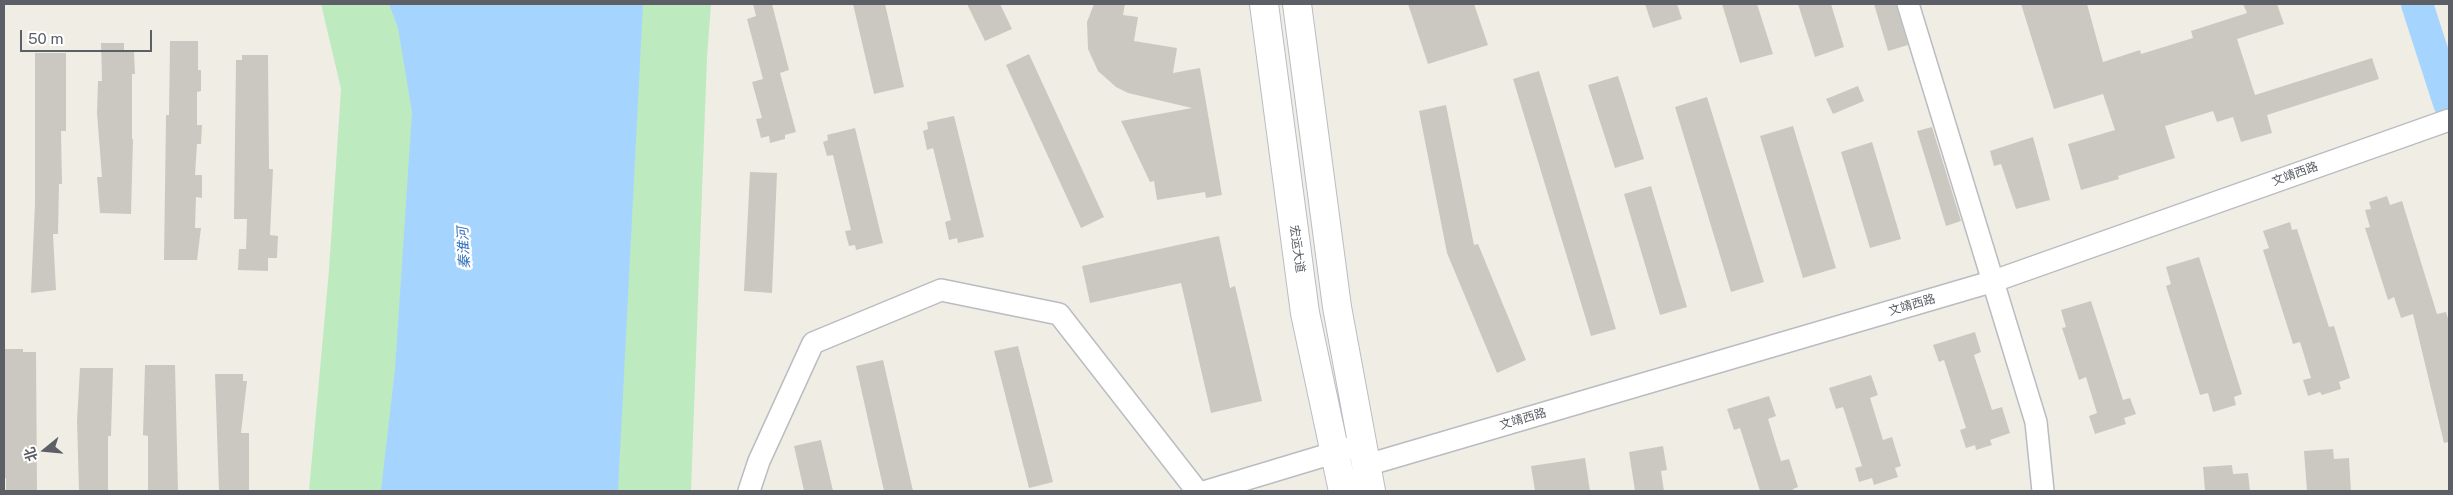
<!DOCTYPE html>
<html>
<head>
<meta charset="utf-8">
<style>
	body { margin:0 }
	#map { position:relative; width:2453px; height:495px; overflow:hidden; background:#f0eee4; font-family:"Public Sans","Noto Sans SC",sans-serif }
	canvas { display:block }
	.frame { position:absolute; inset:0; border:5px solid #5c6066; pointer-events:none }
	.north { position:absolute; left:20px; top:425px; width:50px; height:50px; -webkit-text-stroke:4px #fff; paint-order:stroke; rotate:253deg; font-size:14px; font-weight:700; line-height:20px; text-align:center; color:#5c6066 }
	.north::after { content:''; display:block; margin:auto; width:18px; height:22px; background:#5c6066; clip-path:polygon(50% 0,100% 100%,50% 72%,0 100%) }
	.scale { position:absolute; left:20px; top:30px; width:132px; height:22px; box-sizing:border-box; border:2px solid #5c6066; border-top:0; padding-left:6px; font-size:15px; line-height:18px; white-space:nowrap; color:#5c6066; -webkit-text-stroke:4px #fff; paint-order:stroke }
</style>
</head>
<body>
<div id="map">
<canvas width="2453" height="495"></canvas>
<div class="frame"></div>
<div class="north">北</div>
<div class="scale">50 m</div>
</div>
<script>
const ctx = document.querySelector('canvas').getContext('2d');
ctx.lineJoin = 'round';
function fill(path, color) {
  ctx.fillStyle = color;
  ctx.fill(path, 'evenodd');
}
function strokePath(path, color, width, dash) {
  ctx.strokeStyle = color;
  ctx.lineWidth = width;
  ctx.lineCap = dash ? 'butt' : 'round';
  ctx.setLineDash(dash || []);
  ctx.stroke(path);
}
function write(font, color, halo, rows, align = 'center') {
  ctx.font = font + ' "Public Sans","Noto Sans SC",sans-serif';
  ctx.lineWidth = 5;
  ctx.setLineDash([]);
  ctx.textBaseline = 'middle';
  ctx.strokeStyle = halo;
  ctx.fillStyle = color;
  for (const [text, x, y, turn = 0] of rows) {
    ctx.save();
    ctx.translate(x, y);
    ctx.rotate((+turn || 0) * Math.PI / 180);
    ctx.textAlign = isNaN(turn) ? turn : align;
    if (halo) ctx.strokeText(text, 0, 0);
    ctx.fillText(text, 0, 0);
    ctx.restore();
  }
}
fill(new Path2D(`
	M321 4H711L707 57 691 491H309L329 270 341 89Z`), '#beeac0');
fill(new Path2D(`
	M389 4H643L618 491H381L395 369 412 112 398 28Z`), '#a5d5ff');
strokePath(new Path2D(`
	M2417 4 2449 103`), '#a5d5ff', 32);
fill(new Path2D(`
	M753 4H772L789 70 780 73 796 132 785 135V139L770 143 769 136 761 138 756 119 762 118 752 82 763 79 747 19 756 16Z
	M853 4H885L904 87 874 94Z
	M967 4H1000L1012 29 985 41Z
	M1094 4H1125L1123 15 1138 17 1134 41 1177 48 1173 73 1200 68 1222 195 1206 198 1205 192 1157 200 1154 181 1150 182 1121 121 1192 108 1128 93 1116 87 1098 71 1088 49 1087 22Z
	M1408 4H1474L1488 45 1428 64Z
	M1645 4H1677L1682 19 1653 28Z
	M1722 4H1757L1773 54 1740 63Z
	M1798 4H1831L1844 47 1815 57Z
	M1874 4H1896L1908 45 1888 51Z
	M2021 4H2087L2103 62 2140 50 2141 54 2193 38 2191 31 2247 13 2243 4H2277L2284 24 2237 39 2255 95 2372 58 2379 79 2267 115 2272 133 2241 142 2233 117 2217 122 2213 111 2165 126 2175 158 2118 176 2119 179 2081 190 2068 144 2115 130 2103 94 2054 109Z
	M170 41H198V70H201V91L197 92V125H202L201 144H197L195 175H202V198L196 197 195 228H201L197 260H164L166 115H169Z
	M101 43H124V52H134L135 74H132V139H133L131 214 100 213 97 177H102L97 113 98 81H102Z
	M35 53H66V131H61L62 184H59L58 234H53L56 290 31 293 35 203Z
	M1029 54 1104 217 1081 228 1006 65Z
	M242 55H268L269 169H273L270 235 278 236 277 258H268V271L238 270 239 249H246L247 219H234L236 60H242Z
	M1539 71 1616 329 1591 336 1513 79Z
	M1618 76 1644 159 1615 168 1588 85Z
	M1858 86 1864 101 1833 114 1826 99Z
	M1707 97 1764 282 1731 292 1675 107Z
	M1446 105 1474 245 1478 244 1526 360 1497 373 1447 253 1419 111Z
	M954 116 984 237 958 243 957 238 949 240 945 222 951 220 933 148 927 150 923 131 928 129 927 122Z
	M1793 126 1836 268 1803 278 1760 136Z
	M1932 127 1961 221 1946 226 1917 131Z
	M855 128 883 243 856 250 855 245 849 246 845 231 851 230 833 155 827 156 823 142 828 140 827 135Z
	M2033 137 2050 200 2016 209 2001 164 1994 166 1990 151Z
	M1872 142 1901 239 1870 248 1841 152Z
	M750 172 777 173 772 293 744 291Z
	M1651 186 1687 307 1660 315 1624 194Z
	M2387 196 2390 205 2402 201 2437 314 2446 312 2449 322V442L2444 443 2413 314 2401 318 2394 297 2388 300 2365 228 2370 227 2365 210 2371 209 2369 202Z
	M2290 222 2292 230 2297 229 2329 327 2334 326 2350 378 2339 382 2341 389 2322 395 2320 392 2308 396 2303 380 2311 378 2300 342 2293 344 2263 250 2269 248 2263 231Z
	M1219 236 1230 288 1235 286 1262 401 1211 413 1181 283 1090 303 1082 266Z
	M2199 257 2242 394 2234 397 2236 405 2213 412 2208 393 2200 395 2166 286 2171 284 2166 267Z
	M2091 301 2123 400 2130 398 2136 414 2124 418 2126 424 2095 434 2089 416 2097 413 2086 377 2079 380 2062 328 2066 327 2061 310Z
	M1975 332 1981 352 1974 355 1992 410 2002 407 2010 433 1990 440 1992 445 1976 450 1975 445 1966 448 1960 430 1966 428 1944 360 1939 362 1933 345Z
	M1018 346 1053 482 1029 488 994 351Z
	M4 349H23V352H36L37 491H6V478H4Z
	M883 360 913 491H884L856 366Z
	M145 365H175L178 491 148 490V436L143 435Z
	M80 368H113L111 436H108V491H79L77 421Z
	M215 374H243V381H247L241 433H249V491H219Z
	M1871 375 1878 395 1870 398 1883 440 1892 437 1901 466 1895 468 1898 477 1874 485 1872 478 1859 482 1855 468 1862 466 1843 407 1836 409 1829 388Z
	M1769 396 1776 416 1768 419 1781 461 1789 459 1798 487 1793 489V491H1760L1740 428 1734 430 1727 409Z
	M821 440 833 491H804L794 446Z
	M1663 446 1667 470 1661 471 1664 491H1635L1629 452Z
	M2333 449 2334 459 2349 458 2351 491H2307L2304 451Z
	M1585 458 1590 491H1535L1531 466Z
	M2232 465 2233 474 2248 473 2250 491H2205L2203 467Z`), '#cbc8c1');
const street = new Path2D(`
	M1908 4 2036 422 2043 491
	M1367 465 1994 281 2449 120
	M749 491 759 461 813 343 941 290 1059 314 1197 491
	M1207 491 1363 444`);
const secondary = new Path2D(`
	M1264 4 1305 313 1343 491
	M1297 4 1337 307 1371 491`);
strokePath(street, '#b9bcc1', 24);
strokePath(secondary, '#b9bdc4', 30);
strokePath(street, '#fff', 21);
strokePath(secondary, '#fff', 28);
write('12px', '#5c6066', '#fff', [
	["文靖西路",2295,174,-20],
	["宏运大道",1297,249,82],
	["文靖西路",1912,305,-16],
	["文靖西路",1523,419,-16]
]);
write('italic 14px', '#3773bc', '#fff', [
	["秦淮河",464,248,-93]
]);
</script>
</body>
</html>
